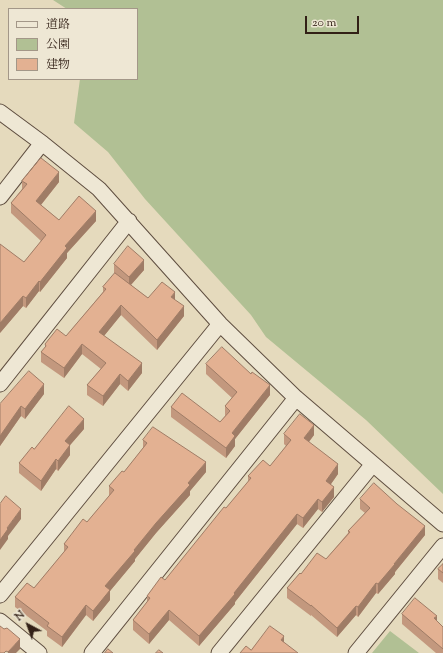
<!DOCTYPE html>
<html>
<head>
<meta charset="utf-8">
<style>
	body { margin:0 }
	#map { position:relative; width:443px; height:653px; overflow:hidden; background:#e5dabd; font-family:"Sorts Mill Goudy","Noto Serif JP",serif }
	canvas { display:block }
	.legend { position:absolute; left:8px; top:8px; width:130px; height:72px; box-sizing:border-box; background:#eee7d4; border:1px solid #a39788; margin:0; padding:5px 7px; list-style:none; font-size:12px; color:#322016 }
	.legend li { display:flex; align-items:center; gap:8px; height:20px }
	.legend b { width:20px; border:1px solid #a39788 }
	.north { position:absolute; left:8px; top:605px; width:40px; height:40px; -webkit-text-stroke:3px #eee7d4; paint-order:stroke; rotate:319deg; font-size:11px; font-weight:700; line-height:16px; text-align:center; color:#322016 }
	.north::after { content:''; display:block; margin:auto; width:14px; height:18px; background:#322016; clip-path:polygon(50% 0,100% 100%,50% 72%,0 100%) }
	.scale { position:absolute; left:305px; top:16px; width:54px; height:18px; box-sizing:border-box; border:2px solid #322016; border-top:0; padding-left:5px; font-size:12px; line-height:14px; white-space:nowrap; color:#322016; -webkit-text-stroke:3px #eee7d4; paint-order:stroke }
</style>
</head>
<body>
<div id="map">
<canvas width="443" height="653"></canvas>
<ul class="legend">
<li><b style="height:5px;background:#eee7d4"></b>道路</li>
<li><b style="height:11px;background:#b1c094"></b>公園</li>
<li><b style="height:11px;background:#e3b192"></b>建物</li>
</ul>
<div class="north">N</div>
<div class="scale">20 m</div>
</div>
<script>
const ctx = document.querySelector('canvas').getContext('2d');
ctx.lineJoin = 'round';
function fill(path, color) {
  ctx.fillStyle = color;
  ctx.fill(path, 'evenodd');
}
function strokePath(path, color, width, dash) {
  ctx.strokeStyle = color;
  ctx.lineWidth = width;
  ctx.lineCap = dash ? 'butt' : 'round';
  ctx.setLineDash(dash || []);
  ctx.stroke(path);
}
fill(new Path2D(`
	M53 0H443V494L366 420 266 337 251 315 145 199 108 152 74 123 80 79H137V9H67Z
	M390 631 419 653H372Z`), '#b1c094');
const street = new Path2D(`
	M0 112 42 143 99 189 220 324 296 398 443 524
	M0 197 42 143
	M0 384 129 221
	M0 595 220 324
	M0 621 39 653
	M92 653 296 398
	M219 653 373 464
	M356 653 443 546`);
strokePath(street, '#5f4e40', 17);
strokePath(street, '#eee7d4', 15);
fill(new Path2D(`
	M22 181 59 182 41 205 59 220 96 221 67 253V258L40 292 39 291 26 308 23 306 0 333 24 262 41 241 11 213V203L22 189Z
	M114 264 144 270 131 285 148 298 175 300 184 316 157 350 121 315 104 336 142 373 128 391 120 384 103 406 87 395V385L101 369 82 354 64 378 41 362V352L45 348V344L66 336 103 292V287L114 274Z
	M206 364 270 395 235 439V446L226 458 171 417V407L220 422 225 416V406L232 398 206 374Z
	M44 394 25 419 21 416 0 446V404Z
	M84 429 70 445V455L58 471 56 469 41 491 19 473V463L34 449Z
	M284 434 314 435 309 442 338 474 331 484 334 497 322 512 318 509 303 528 297 524 235 602V604L199 646 169 620 149 644 133 630V620L147 602V596L165 580 248 482V476L270 466 286 446 284 444Z
	M143 440 206 472 190 491V495L156 533 135 559V561L110 591V600L93 621 86 615 62 647 47 636V631L15 607V597L34 588 64 552V544L87 522 109 496V486L124 472 143 448Z
	M360 499 425 535 395 572V574L378 594 376 593 358 617 356 615 337 637 311 615V616L287 598V588L301 574 326 559 348 533V531L365 513 360 509Z
	M443 564V583L438 579V569Z
	M402 614 437 621 443 627V653H436L402 624Z`), '#c3987e');
fill(new Path2D(`
	M59 172V182L36 211V201Z
	M96 211V221L67 253V258L40 292V282L65 246Z
	M144 260V270L129 287V277Z
	M39 281V291L26 308V298Z
	M175 292V302L171 297Z
	M23 296V306L0 333V323Z
	M121 305V315L99 342V332Z
	M184 306V316L157 350V340Z
	M82 344V354L64 378V368Z
	M142 363V373L128 391V381Z
	M120 374V384L103 406V396Z
	M44 384V394L25 419V409Z
	M270 385V395L235 439V446L226 458V448L232 433Z
	M21 406V416L0 446V436Z
	M84 419V429L65 451V441Z
	M314 425V435L304 448V438Z
	M70 445V455L58 471V461Z
	M56 459V469L41 491V481Z
	M206 462V472L190 491V495L156 533 135 559V561L110 591V600L93 621V611L105 586 188 483Z
	M338 464V474L326 491V481Z
	M334 487V497L322 512V502Z
	M318 499V509L303 528V518Z
	M21 509V519L8 536V539L0 550V540L7 528Z
	M297 514V524L235 602V604L199 646V636Z
	M425 526V535L395 572V574L378 594V584Z
	M376 583V593L358 617V607Z
	M86 605V615L62 647V637Z
	M356 606V615L337 637V628Z
	M169 610V620L149 644V634Z
	M437 616V626L434 618Z
	M284 636V646L281 640Z
	M20 639V649L16 653H8V652Z`), '#9f7c66');
const building = new Path2D(`
	M41 158 59 172 36 201 59 220 79 196 96 211 65 246 67 248 40 282 39 281 26 298 23 296 0 323V244L24 262 46 235 11 203 27 184 22 181Z
	M128 246 144 260 129 277 114 264Z
	M115 273 148 298 162 282 175 292 171 297 184 306 157 340 121 305 99 332 142 363 128 381 120 374 103 396 87 385 106 363 82 344 64 368 41 352 46 346 45 344 57 329 66 336 106 289 103 287Z
	M222 347 251 374 252 372 270 385 232 433 235 436 226 448 171 407 182 393 220 422 230 411 225 406 237 392 206 364Z
	M29 371 44 384 25 409 21 406 0 436V404Z
	M69 406 84 419 65 441 70 445 58 461 56 459 41 481 19 463 32 447 34 449Z
	M300 414 314 425 304 438 338 464 326 481 334 487 322 502 318 499 303 518 297 514 234 593 235 594 199 636 169 610 149 634 133 620 150 598 147 596 161 577 165 580 224 507 226 508 251 478 248 476 263 460 270 466 291 440 284 434Z
	M153 427 206 462 188 483 190 485 156 523 134 550 135 551 105 586 110 590 93 611 86 605 62 637 47 626 49 623 15 597 27 583 34 588 68 547 64 544 83 519 87 522 114 490 109 486 122 471 124 472 147 443 143 440Z
	M374 483 397 504 425 526 394 564H395L378 584 376 583 358 607 356 606 337 628 311 605V606L287 588 300 573 301 574 317 553 326 559 350 532 348 531 370 508 360 499Z
	M6 496 21 509 7 528 8 529 0 540V504Z
	M443 564V573L438 569Z
	M415 598 437 616 434 618 443 627V649L402 614Z
	M0 626 4 629 7 628 20 639 8 652 6 651 4 653H0Z
	M270 626 284 636 281 640 298 653H240L246 646 251 650Z
	M108 649 113 653H105Z
	M159 650 163 653H156Z`);
fill(building, '#e3b192');
strokePath(building, '#9f7c66', 1);
</script>
</body>
</html>
